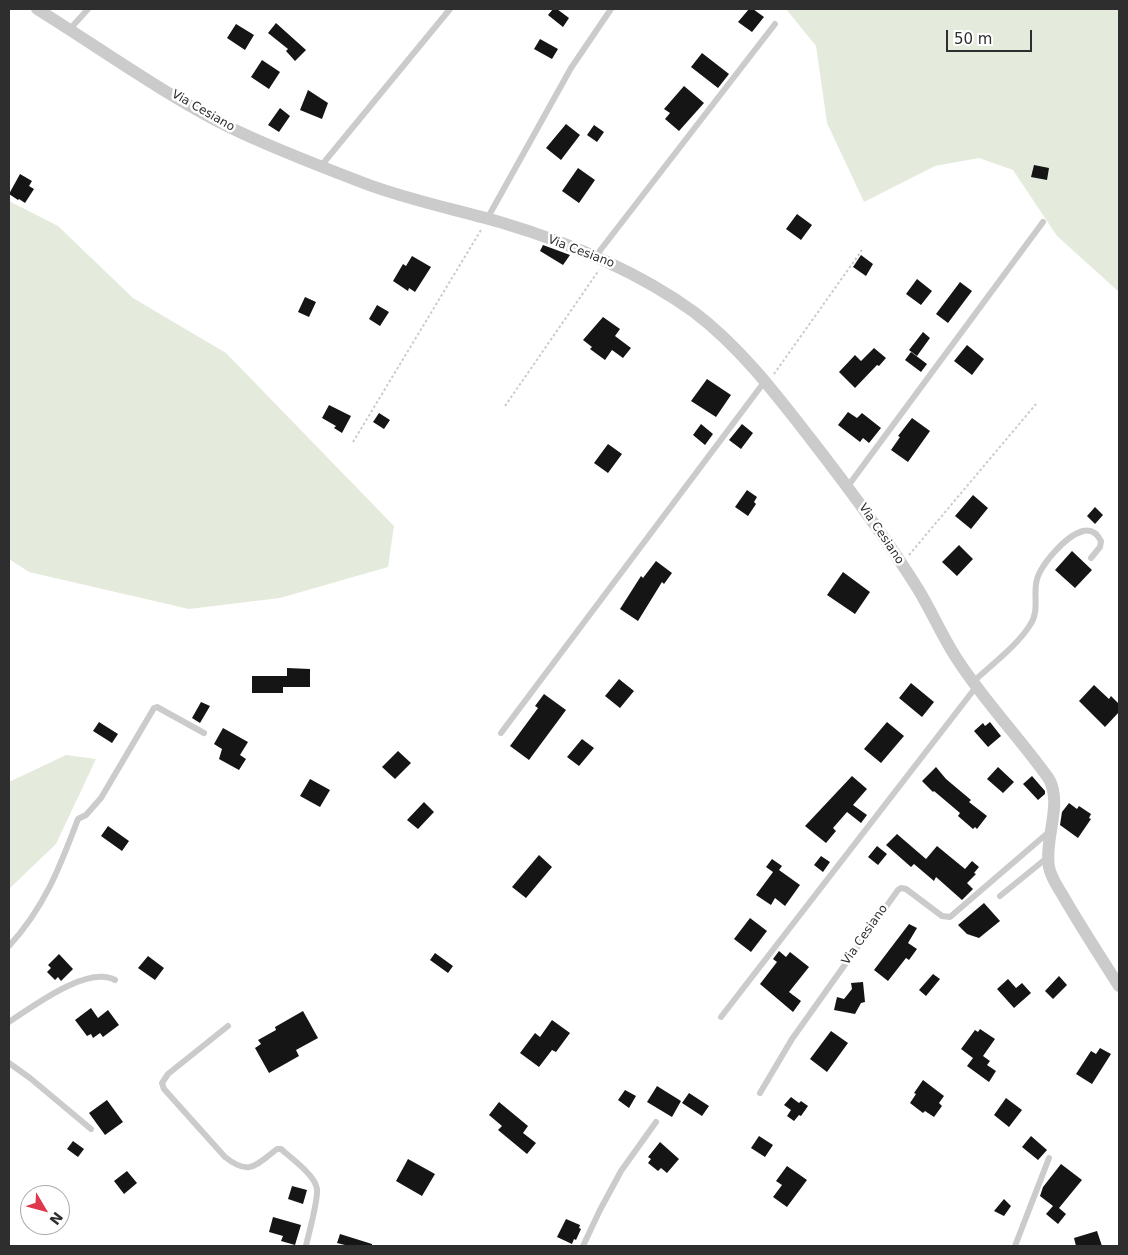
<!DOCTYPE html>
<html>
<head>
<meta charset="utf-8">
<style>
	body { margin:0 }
	#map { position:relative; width:1128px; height:1255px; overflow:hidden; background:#fff; font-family:"DejaVu Sans",sans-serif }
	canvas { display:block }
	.frame { position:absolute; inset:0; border:10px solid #2e2e2e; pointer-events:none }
	.north { position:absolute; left:20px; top:1185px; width:50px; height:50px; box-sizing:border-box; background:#fff; border:1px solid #ababab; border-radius:50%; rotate:127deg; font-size:14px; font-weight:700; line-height:20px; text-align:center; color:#2e2e2e }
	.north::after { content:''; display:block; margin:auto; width:18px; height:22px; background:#dd384b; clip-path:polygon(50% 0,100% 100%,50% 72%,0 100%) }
	.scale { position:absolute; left:946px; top:30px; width:86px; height:22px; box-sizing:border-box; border:2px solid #2e2e2e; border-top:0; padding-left:6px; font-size:15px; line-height:18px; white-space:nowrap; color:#2e2e2e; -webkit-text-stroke:4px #fff; paint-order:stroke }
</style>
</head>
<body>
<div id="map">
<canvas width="1128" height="1255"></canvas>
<div class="frame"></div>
<div class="north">N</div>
<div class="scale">50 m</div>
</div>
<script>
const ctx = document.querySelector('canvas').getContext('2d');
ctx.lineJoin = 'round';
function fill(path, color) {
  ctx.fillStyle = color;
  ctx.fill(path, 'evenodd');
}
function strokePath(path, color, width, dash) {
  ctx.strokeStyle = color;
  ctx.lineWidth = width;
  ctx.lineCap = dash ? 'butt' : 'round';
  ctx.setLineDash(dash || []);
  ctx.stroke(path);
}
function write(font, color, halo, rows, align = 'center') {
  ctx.font = font + ' "DejaVu Sans",sans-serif';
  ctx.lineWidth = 5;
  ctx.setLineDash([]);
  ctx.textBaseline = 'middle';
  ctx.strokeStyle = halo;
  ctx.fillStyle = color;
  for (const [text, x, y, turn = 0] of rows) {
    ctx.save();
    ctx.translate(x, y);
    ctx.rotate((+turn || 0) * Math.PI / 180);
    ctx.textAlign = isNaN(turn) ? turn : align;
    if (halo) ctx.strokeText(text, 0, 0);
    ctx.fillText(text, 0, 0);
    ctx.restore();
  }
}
fill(new Path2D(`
	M786 9H1119V292L1057 236 1013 170 979 158 935 166 864 202 827 123 816 46Z
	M9 201 58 226 133 298 226 353 394 526 388 567 280 598 189 609 29 572 9 559Z
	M66 755 96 759 56 844 9 889V782Z`), '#e5ebdc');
fill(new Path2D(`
	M553 9H557L569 18 563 27 548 15Z
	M749 9H753L764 17 752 32 738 22Z
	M276 23 306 50 295 61 286 51 288 49 268 33Z
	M236 24 254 35 245 50 227 38Z
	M540 39 558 49 552 59 534 49Z
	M702 53 729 74 718 88 691 67Z
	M262 60 280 72 269 89 251 77Z
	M684 86 704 103 679 131 665 119 670 113 664 109Z
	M308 90 328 103 322 119 300 110Z
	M280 108 290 116 279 132 268 125Z
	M566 124 580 135 561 160 546 148Z
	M594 125 604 132 597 142 587 135Z
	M1034 165 1049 168 1047 180 1031 177Z
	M578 168 595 180 579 203 562 191Z
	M20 174 32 181 29 186 34 189 25 203 19 199 18 200 9 194Z
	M797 214 812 225 801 240 786 229Z
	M543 245 570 255 563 265 540 251Z
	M861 255 873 264 866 276 853 267Z
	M412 256 431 267 415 292 409 288 408 291 393 281 403 264 406 266Z
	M917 279 932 291 921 305 906 294Z
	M960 282 972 291 948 323 936 314Z
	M305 297 316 302 309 317 298 312Z
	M377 305 389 312 380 326 369 319Z
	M603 317 620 329 615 336 631 348 623 358 612 350 605 360 590 349 592 347 583 340Z
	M923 332 930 338 917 356 909 350Z
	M967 345 984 359 972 375 954 361Z
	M874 348 886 358 879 366 877 365 855 388 839 372 855 355 861 361Z
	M911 352 927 364 921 372 905 360Z
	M707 379 731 395 716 417 691 401Z
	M329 405 351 416 342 433 334 428 336 426 322 418Z
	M848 412 857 418 862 413 881 428 869 443 863 438 860 442 838 425Z
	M379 413 390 420 384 429 373 422Z
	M912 418 930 431 908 462 891 450 900 437 898 436Z
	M701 424 713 434 705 445 693 435Z
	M742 424 753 433 741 449 729 440Z
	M608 444 622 454 608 473 594 463Z
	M747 490 757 497 754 502 756 504 748 516 735 507Z
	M973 495 988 508 971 529 955 516Z
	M1095 507 1103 515 1095 524 1087 516Z
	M959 545 973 559 957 576 942 562Z
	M1072 551 1092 570 1075 588 1055 570Z
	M656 561 672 573 664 584 662 582 638 621 620 609 641 576 643 578Z
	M843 572 870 592 855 614 827 595Z
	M287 668 310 669V687H283V693H252V676H287Z
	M619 679 634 691 620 708 605 696Z
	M911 683 934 702 922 717 899 698Z
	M1094 685 1109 699 1111 696 1119 704V712L1105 727 1079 701Z
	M544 694 566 710 529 760 510 746 538 708 535 706Z
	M201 702 210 706 200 723 192 718Z
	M99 722 118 734 112 743 93 731Z
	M887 722 904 736 881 763 864 749Z
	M990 722 1001 736 988 747 974 731 983 723 985 726Z
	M223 728 248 742 240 755 246 759 239 770 219 759 222 749 214 744Z
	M582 739 594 748 579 766 567 757Z
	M398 751 411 763 395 779 382 767Z
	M936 767 946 779 971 800 969 802 987 816 977 829 975 827 973 829 958 816 960 813 934 791 933 792 922 781Z
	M998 767 1014 782 1003 793 987 779Z
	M852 776 867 789 853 805 867 815 861 823 847 812 833 828 836 831 826 843 805 826Z
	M1032 776 1045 791V794L1038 800 1023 784Z
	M310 779 330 790 320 807 300 796Z
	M424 802 434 812 418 829 407 820Z
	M1069 803 1077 809 1079 806 1091 814 1089 818 1091 819 1078 838 1060 825 1062 812Z
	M108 826 129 841 122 851 101 836Z
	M897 834 926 859 937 846 965 869 972 861 979 867 974 873 976 874 967 883 973 889 962 900 936 877 934 881 914 864 911 867 886 845Z
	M877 846 887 854 878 865 868 857Z
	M539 855 552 867 526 898 512 887Z
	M821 856 830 862 823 872 814 865Z
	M772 859 782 866 779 870 800 885 785 906 775 898 771 905 756 895 773 872 766 867Z
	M984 903 1000 921 979 938 967 934 958 925Z
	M750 918 767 931 751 952 734 939Z
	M909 924 917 928 908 943 917 949 909 960 906 958 888 981 874 970Z
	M779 951 786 957 790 952 809 967 789 992 801 1001 793 1012 760 984 777 962 773 959Z
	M435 953 453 966 448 973 430 960Z
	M59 954 73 969 61 981 58 977 55 980 47 972 51 968 48 965Z
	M148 956 164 968 155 980 138 968Z
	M933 974 940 979 926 996 919 990Z
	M1059 976 1067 985 1053 999 1045 991Z
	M1008 979 1016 988 1022 983 1031 993 1014 1008 997 989Z
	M863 982 865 1002 861 1003 855 1014 834 1010 837 997 844 999 852 989 851 983Z
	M91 1008 98 1018 108 1010 119 1025 103 1037 100 1033 93 1038 91 1034 87 1036 75 1020Z
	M303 1011 318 1038 296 1050 299 1056 269 1073 255 1048 261 1044 258 1040 276 1030 275 1027Z
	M552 1020 570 1033 556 1052 552 1050 539 1067 520 1053 535 1033 540 1037Z
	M980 1029 995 1039 983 1056 990 1061 987 1065 996 1071 989 1082 967 1066 973 1058 961 1049 975 1030 978 1032Z
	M831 1031 848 1043 827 1072 810 1059Z
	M1100 1048 1111 1054 1092 1084 1076 1074 1091 1051 1096 1054Z
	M923 1080 944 1096 939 1103 942 1106 934 1117 925 1111 923 1113 910 1103 916 1094 914 1093Z
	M657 1086 681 1101 672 1117 647 1102Z
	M625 1090 636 1096 629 1108 618 1100Z
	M689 1093 709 1106 702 1116 682 1103Z
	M791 1097 799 1103 801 1101 808 1106 801 1116 799 1115 794 1121 787 1116 791 1110 784 1105Z
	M1006 1098 1022 1110 1009 1127 994 1115Z
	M107 1100 123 1122 105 1135 89 1113Z
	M499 1102 528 1126 523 1133 536 1143 527 1154 498 1130 502 1126 489 1115Z
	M759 1136 773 1145 765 1157 751 1148Z
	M1031 1136 1047 1150 1038 1160 1022 1147Z
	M73 1141 84 1149 78 1157 67 1149Z
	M660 1142 679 1159 667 1173 661 1168 658 1171 648 1163 651 1159 648 1157Z
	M408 1159 435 1174 422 1196 396 1181Z
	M1061 1164 1082 1180 1059 1208 1066 1214 1058 1224 1046 1214 1053 1206 1040 1196 1043 1187Z
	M787 1166 807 1180 787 1207 773 1197 782 1185 776 1181Z
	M127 1171 137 1183 124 1194 114 1181Z
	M292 1186 307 1190 303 1204 288 1199Z
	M1004 1199 1011 1206 1004 1216 994 1211Z
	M273 1217 301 1225 295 1245 281 1241 283 1236 269 1232Z
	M566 1219 580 1225 579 1228 581 1229 576 1240 574 1239 572 1244 557 1237Z
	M1097 1231 1102 1246H1076L1074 1238Z
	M340 1234 372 1244V1246H349L337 1243Z`), '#151515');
strokePath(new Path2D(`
	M774 374 862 250
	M505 406 599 270
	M353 442 481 230
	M909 555 1036 404`), '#cbcbcb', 2, [2.5, 2.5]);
strokePath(new Path2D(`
	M70 29 88 9
	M321 166 450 9
	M487 219 571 68 611 9
	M595 257 775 24
	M848 486 1043 222
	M973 682C991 665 1017 646 1030 625 1039 612 1034 599 1036 584 1038 567 1065 536 1083 531 1091 529 1097 533 1101 541L1100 547 1091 558
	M501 733 765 381
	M1000 896 1048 857
	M9 946C44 908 60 867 78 819L86 815 101 798 154 708 157 707 204 733
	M721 1017 976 687
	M9 1022C32 1007 87 965 115 980
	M228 1026 168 1074 162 1083 164 1089 225 1157C249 1176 255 1166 277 1149H281C291 1158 315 1175 317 1189 318 1202 309 1232 306 1246
	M9 1063 30 1078 91 1129
	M760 1093 792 1039 898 890 901 888 906 889 942 916 950 917 1050 831
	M583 1246 600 1210 621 1171 656 1122
	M1015 1246 1049 1158`), '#cbcbcb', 6);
strokePath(new Path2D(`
	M37 9C100 48 162 93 229 127 274 149 322 167 369 185 413 201 458 210 503 223 570 243 637 271 694 312 740 347 775 393 810 438 848 487 885 536 918 589 932 612 942 636 957 659 984 701 1020 738 1049 779 1063 804 1044 839 1049 867 1051 879 1060 890 1066 901 1083 930 1101 958 1119 986`), '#cbcbcb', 12);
write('12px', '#2e2e2e', '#fff', [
	["Via Cesiano",203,111,30],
	["Via Cesiano",581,252,21],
	["Via Cesiano",881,534,56],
	["Via Cesiano",865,935,-55]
]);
</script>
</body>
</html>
